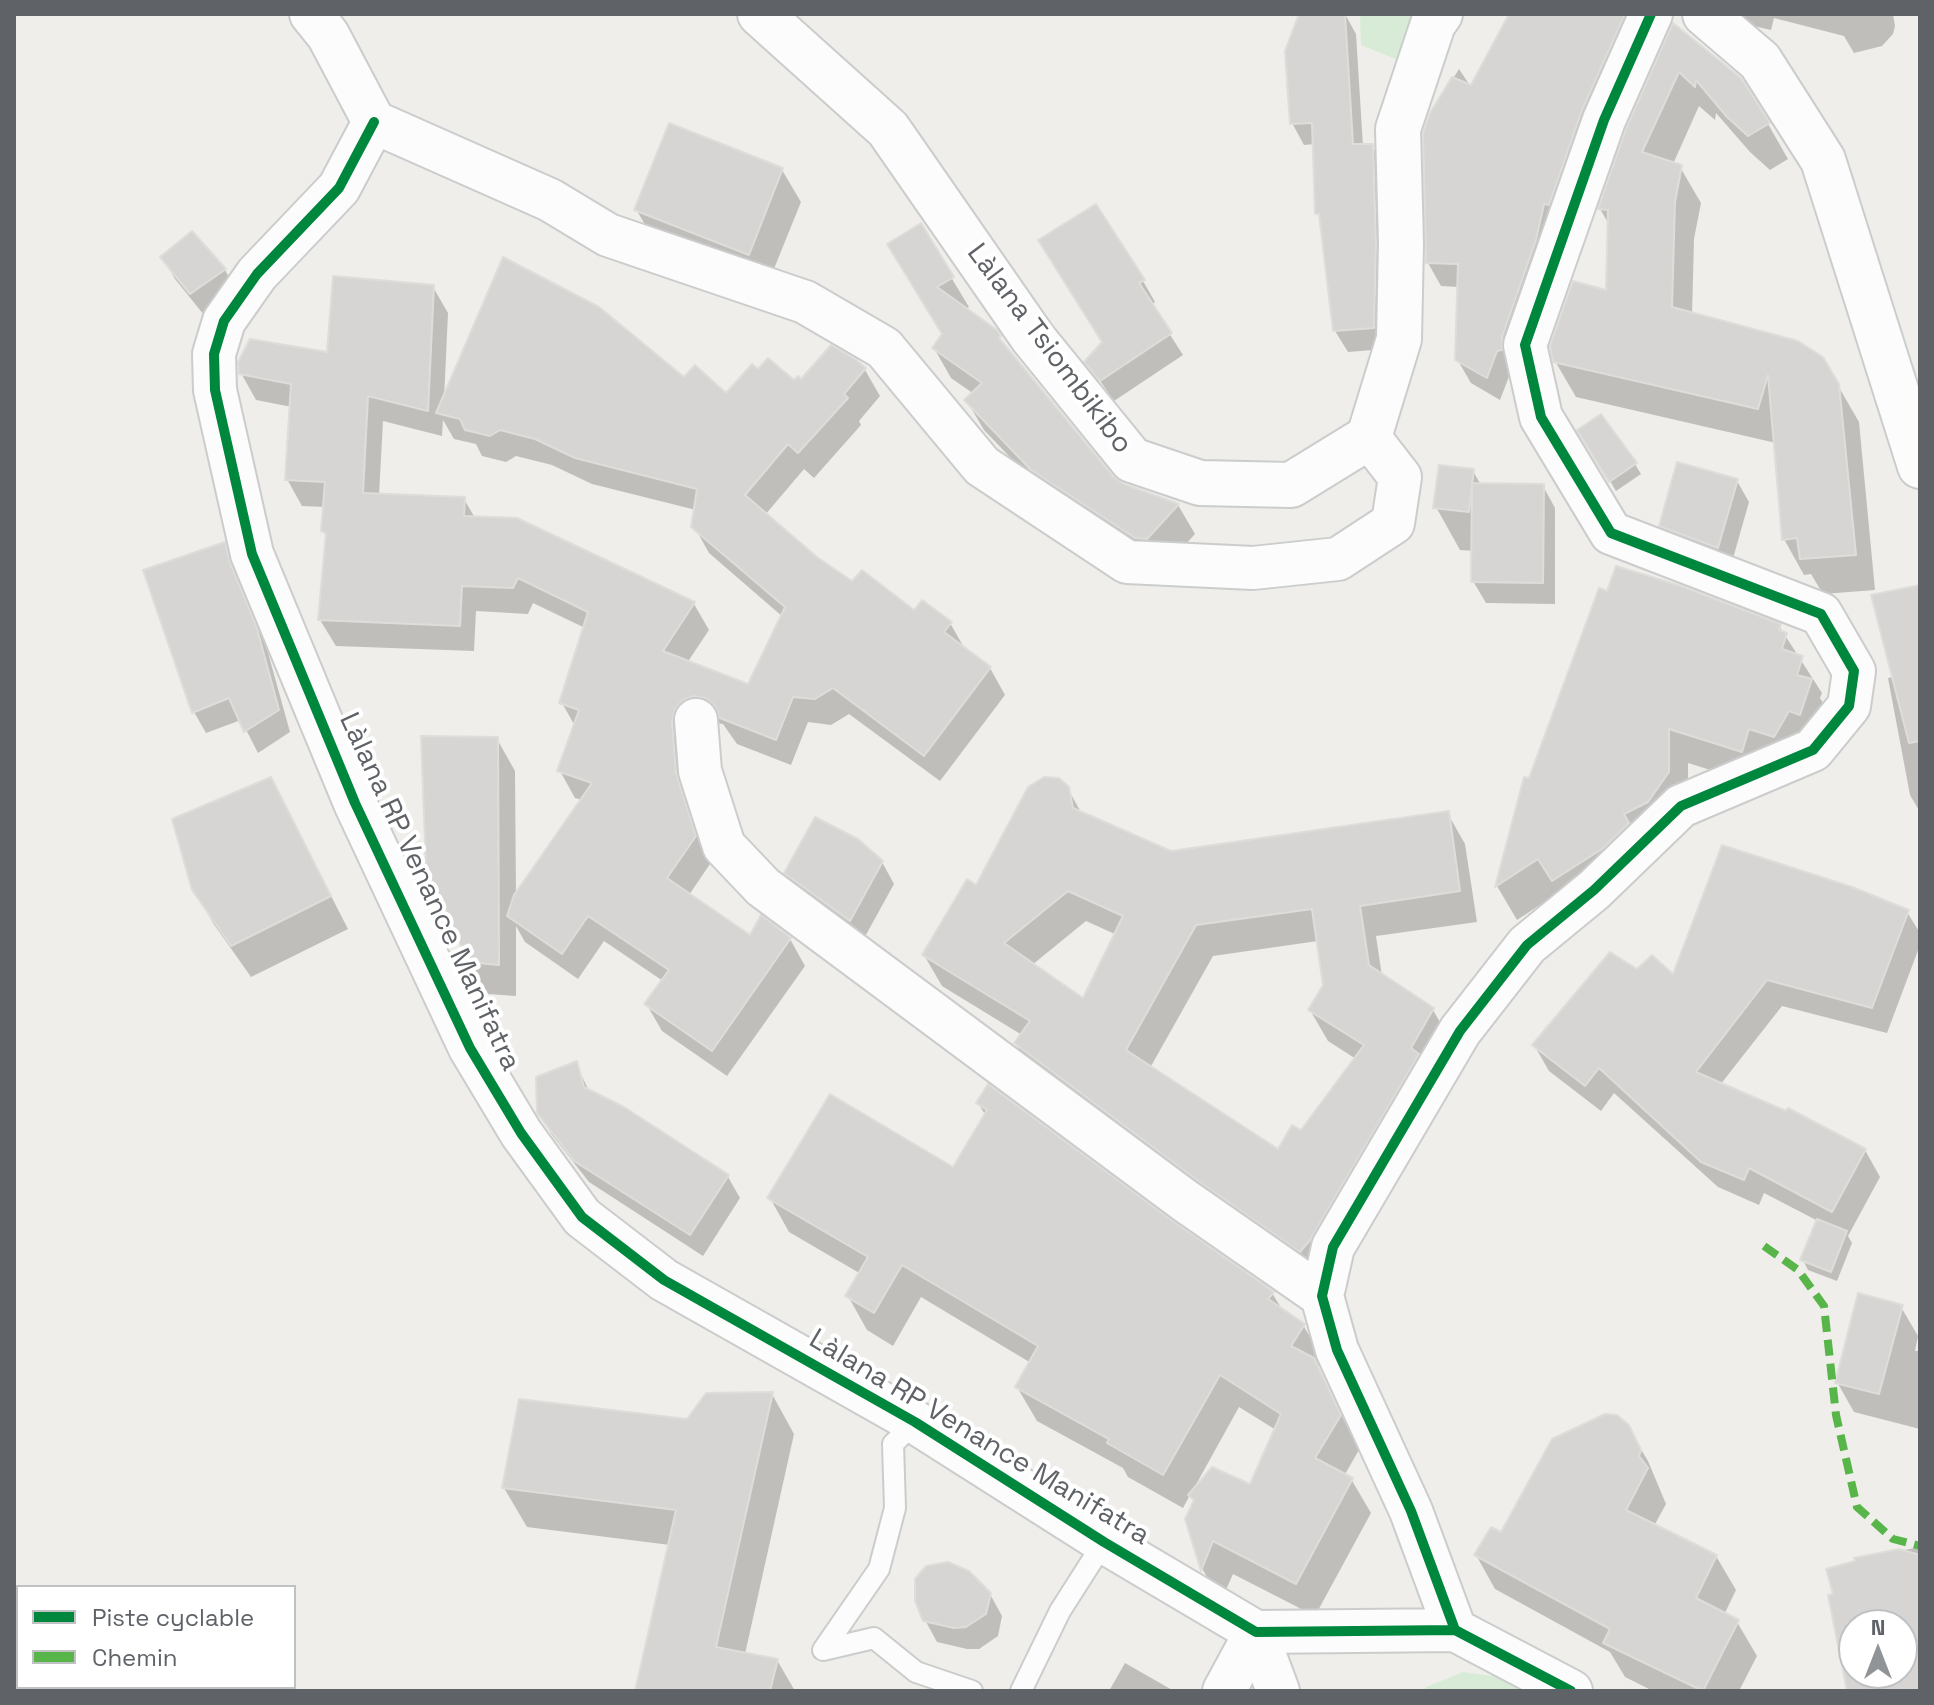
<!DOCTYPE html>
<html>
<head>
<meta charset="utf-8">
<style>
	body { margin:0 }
	#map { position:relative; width:1934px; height:1705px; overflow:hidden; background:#efeeea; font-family:"Space Grotesk",sans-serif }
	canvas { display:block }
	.frame { position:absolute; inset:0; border:16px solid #5f6368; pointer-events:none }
	.legend { position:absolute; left:16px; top:1585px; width:280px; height:104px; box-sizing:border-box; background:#fff; border:2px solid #bfc1c3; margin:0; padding:10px 14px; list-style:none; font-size:24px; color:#5f6368 }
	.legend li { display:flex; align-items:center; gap:16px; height:40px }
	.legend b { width:40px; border:2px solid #bfc1c3 }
	.north { position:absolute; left:1838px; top:1609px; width:80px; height:80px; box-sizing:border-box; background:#fff; border:2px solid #bfc1c3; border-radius:50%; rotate:0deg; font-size:22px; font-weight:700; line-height:32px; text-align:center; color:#5f6368 }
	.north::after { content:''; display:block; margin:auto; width:28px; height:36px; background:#919496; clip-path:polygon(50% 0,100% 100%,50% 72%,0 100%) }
</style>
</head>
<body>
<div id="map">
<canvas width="1934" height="1705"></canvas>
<div class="frame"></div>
<ul class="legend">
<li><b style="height:10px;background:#00873e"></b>Piste cyclable</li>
<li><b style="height:10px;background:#58b549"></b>Chemin</li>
</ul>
<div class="north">N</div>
</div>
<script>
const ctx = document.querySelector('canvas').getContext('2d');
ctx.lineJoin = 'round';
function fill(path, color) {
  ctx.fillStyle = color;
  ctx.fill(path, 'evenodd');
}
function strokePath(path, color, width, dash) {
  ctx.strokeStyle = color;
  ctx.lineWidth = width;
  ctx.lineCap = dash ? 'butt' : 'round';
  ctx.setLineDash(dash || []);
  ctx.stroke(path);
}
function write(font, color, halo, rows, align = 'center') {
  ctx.font = font + ' "Space Grotesk",sans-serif';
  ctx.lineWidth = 8;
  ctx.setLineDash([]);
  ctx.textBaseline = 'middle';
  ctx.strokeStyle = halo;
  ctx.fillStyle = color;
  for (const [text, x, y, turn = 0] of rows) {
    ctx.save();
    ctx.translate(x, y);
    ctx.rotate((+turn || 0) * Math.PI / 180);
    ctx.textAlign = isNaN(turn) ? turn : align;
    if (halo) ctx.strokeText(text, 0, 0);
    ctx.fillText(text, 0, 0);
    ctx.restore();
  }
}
fill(new Path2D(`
	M1360 14H1426L1398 60 1361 45Z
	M1463 1672 1507 1678 1531 1691H1424L1426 1687Z`), '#d8ebd6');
fill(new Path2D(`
	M1323 14H1345L1356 34 1363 146H1372L1385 167 1386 349 1348 352 1335 331 1322 221 1317 213 1314 144 1304 145 1292 123Z
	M1511 14H1627L1639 34 1514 373 1510 374 1500 400 1471 383 1457 359 1459 287 1441 286 1428 263 1431 114 1459 69 1471 87Z
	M1739 14H1893L1895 26 1893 34 1882 46 1854 53 1844 36 1774 18 1771 30 1745 24Z
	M1674 26 1768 124 1788 159 1770 170 1750 152 1716 113 1715 120 1699 106 1673 164 1680 167 1701 203 1694 239 1692 315 1822 358 1859 422 1875 590 1823 594 1811 574 1804 575 1784 539 1776 443 1576 397 1555 361 1608 292 1610 226 1600 209Z
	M782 170 801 202 767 286 655 242 636 209Z
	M920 226 969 307 965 310 995 331 1007 350 1112 478 1123 485 1178 505 1195 534 1164 568 1050 499 984 430 967 401 974 394 951 378 934 348 944 335Z
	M192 234 225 270 237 292 204 315 175 279 163 257Z
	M1053 262 1143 281 1155 302 1151 305 1183 355 1114 401 1087 362 1104 342Z
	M433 287 448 313 444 399 685 380 726 396 801 382 853 360 865 370 880 396 859 421 861 425 814 478 804 469 765 515 816 558 853 584 915 613 950 623 966 651 990 668 1005 695 940 781 849 714 831 725 808 722 791 765 737 744 723 724 709 722 690 801 710 864 689 895 750 938 790 939 805 966 727 1076 662 1031 647 1005 663 981 604 941 578 979 525 942 516 926V996L488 994 469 962 497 739 515 771 516 897 582 800 575 798 560 771 575 726 562 703 585 628 533 603 528 614 476 611 474 651 336 646 320 620 327 538 323 531 325 507 302 506 287 479 292 407 256 400 241 373 329 355ZM443 420 454 439 476 444 482 456 506 462 516 456 552 465 592 484 696 510 694 526 709 553 783 617 749 686 687 663 709 630 694 604 517 520 475 518 464 499 379 495 383 421 442 436Z
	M1580 431 1635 464 1641 474 1616 491Z
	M1473 471 1481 485 1543 486 1555 508V604L1486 603 1473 581 1474 551 1460 550 1436 507Z
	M1737 481 1749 502 1730 569 1674 547 1661 526Z
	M224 545 236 566 241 587 267 649 290 732 258 753 241 720 206 733 194 712Z
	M1920 587V812L1910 795 1888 678 1893 677Z
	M1779 626 1822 693 1820 698 1831 716 1762 786 1688 763V808L1517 920 1497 886 1526 779 1531 780Z
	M1068 789 1082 814 1171 853 1448 814 1465 844 1477 922 1376 936 1382 976 1433 1010 1450 1040 1318 1281 1034 1074 1016 1044 1022 1035 942 986 924 955 977 887ZM1086 921 1117 935 1084 1001 1032 965ZM1318 941 1325 985 1310 1010 1328 1041 1356 1059 1301 1133 1279 1152 1150 1068 1213 956Z
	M288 812 348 929 251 977 213 923 194 889Z
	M882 862 894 884 862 942 799 895 786 873Z
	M1907 912 1920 933V945L1887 1033 1782 1006 1720 1085 1865 1150 1880 1177 1848 1236 1852 1243 1837 1281 1808 1270 1803 1260 1818 1221 1764 1193 1759 1205 1718 1187 1614 1093 1601 1111 1549 1071 1534 1045 1637 971 1674 978Z
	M576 1064 590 1093 728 1177 740 1198 703 1256 589 1182 552 1135 539 1113Z
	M978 1103 1169 1221 1272 1293 1283 1311 1303 1325 1323 1359 1318 1368 1359 1450 1344 1476 1351 1479 1371 1513 1315 1616 1233 1574 1221 1601 1203 1570 1188 1519 1195 1503 1190 1495 1183 1508 1128 1477 1123 1468 1037 1421 1017 1387 1031 1363 921 1297 893 1346 867 1330 848 1296 861 1274 789 1232 770 1198 954 1169 986 1116ZM1239 1407 1276 1430 1251 1487 1193 1490Z
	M1901 1307 1918 1336 1915 1351H1920V1429L1854 1412 1837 1382Z
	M772 1394 794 1434 745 1654 777 1660 795 1691H637L670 1545 527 1527 504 1488 687 1421Z
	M1627 1426 1648 1461 1666 1504 1654 1526 1716 1556 1736 1590 1724 1615 1737 1622 1757 1656 1739 1691H1653L1625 1677 1610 1652 1495 1589 1476 1555Z
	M1920 1547V1691H1862L1855 1673H1902V1625H1854V1672L1836 1595 1857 1559Z
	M990 1594 1002 1616 998 1636 979 1649H967L937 1642 925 1620Z
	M1125 1663 1174 1691H1109Z`), '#0003');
const building = new Path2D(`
	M1299 14H1345L1353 144H1373L1376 244 1374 328 1333 331 1319 214H1315L1312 123 1290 124 1285 51Z
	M1509 14H1625L1582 110 1549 205 1544 204 1536 240 1502 337V350L1497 351 1487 378 1455 360 1458 264 1426 263 1423 133 1430 113 1452 77 1471 85Z
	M1673 23 1741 78 1770 123 1748 136 1727 117 1696 80 1695 87 1679 72 1642 152 1682 165 1675 202 1672 307 1798 341 1823 357 1839 384 1856 555 1800 559 1797 538 1782 540 1768 375 1758 409 1553 362 1550 346 1573 281 1606 290 1608 210 1598 209 1626 129Z
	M669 123 783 168 749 255 634 210Z
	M1096 204 1145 280 1139 283 1172 333 1100 381 1084 362 1102 342 1038 240Z
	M921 223 954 277 937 287 997 330 1001 336 999 338 1113 476 1124 484 1179 504 1147 539 1135 538 1031 470 964 400 982 383 932 348 942 334 887 244Z
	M192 231 226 269 190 294 160 257Z
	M503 257 599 307 684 377 695 365 726 393 752 364 758 369 768 358 794 380 798 376 801 379 831 345 855 359 866 368 844 394 848 398 798 453 788 444 745 495 817 557 852 581 862 570 914 610 922 600 952 622 944 632 991 667 924 756 833 688 815 699 793 697 776 740 720 718 715 706 706 698 693 696 683 700 675 709 672 722 676 773 696 836 667 878 750 935 761 915 791 938 712 1051 644 1004 669 970 588 916 562 954 507 916 514 895 592 783 557 771 579 710 559 703 588 612 518 578 513 588 462 586 460 626 318 620 326 533 321 531 325 482 285 480 291 384 239 374 238 362 250 339 327 352 333 276 434 285 428 411 368 396 363 493 465 497 464 516 517 518 695 602 663 651 748 684 785 607 691 527 697 489 575 458 535 439 500 430 490 436 465 430 460 419 436 413Z
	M1601 414 1637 463 1609 482 1577 430Z
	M1677 462 1738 479 1718 548 1659 526Z
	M1439 465 1474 469 1469 512 1433 508Z
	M1472 483 1544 484 1543 583 1471 582Z
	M225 542 230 563 256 625 279 710 244 732 229 698 192 713 143 570Z
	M1616 566 1678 585 1781 624 1779 630 1787 633 1782 649 1803 656 1797 675 1812 679 1800 715 1789 711 1774 737 1749 729 1742 752 1669 729V772L1648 802 1624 814 1629 823 1602 849 1552 881 1538 859 1495 887 1524 777 1529 778 1599 588 1607 591Z
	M1920 585V741L1909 743 1871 595Z
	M421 736 498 737 499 965 468 962 426 869Z
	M271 777 331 896 231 946 192 890 172 819Z
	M1044 777 1059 778 1069 787 1073 808 1171 851 1449 811 1460 891 1360 906 1369 965 1434 1008 1411 1048 1419 1054 1310 1240 1300 1252 1198 1181 1014 1043 1030 1021 922 955 967 879 976 885 1028 787ZM1068 891 1123 916 1083 998 1004 943ZM1312 909 1323 985 1308 1010 1364 1045 1301 1130 1292 1125 1278 1149 1126 1050 1196 925Z
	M815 817 858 839 883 861 850 921 784 873Z
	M1722 845 1852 887 1909 910 1872 1008 1767 980 1696 1072 1786 1111 1788 1108 1866 1149 1832 1212 1749 1168 1744 1180 1701 1162 1599 1068 1585 1086 1532 1045 1610 952 1637 969 1652 955 1673 974Z
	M577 1061 584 1087 624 1107 729 1175 690 1235 574 1161 537 1113 536 1077Z
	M988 1084 1170 1219 1274 1292 1268 1299 1305 1324 1291 1346 1314 1358 1341 1415 1315 1458 1353 1478 1296 1584 1213 1541 1201 1571 1185 1519 1194 1500 1188 1495 1212 1467 1250 1484 1281 1414 1220 1375 1163 1475 1107 1443 1109 1439 1015 1387 1038 1346 902 1265 874 1313 845 1296 868 1257 767 1198 830 1094 953 1167 987 1110 976 1103Z
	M1817 1219 1847 1231 1831 1272 1800 1260Z
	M1858 1293 1903 1305 1879 1394 1835 1383Z
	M773 1392 716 1647 778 1659 770 1691H635L676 1510 502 1488 519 1399 687 1419 706 1393Z
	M1605 1414 1617 1415 1629 1425 1641 1450 1639 1456 1648 1468 1626 1510 1717 1555 1696 1598 1739 1620 1703 1691 1603 1643 1610 1629 1474 1555 1491 1527 1501 1532 1552 1439Z
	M1899 1549 1920 1555V1691H1847L1828 1595 1833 1594 1826 1569 1855 1561 1854 1558ZM1854 1625H1902V1673H1854Z
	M948 1562 969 1571 991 1593 986 1614 966 1627 954 1628 923 1621 915 1601V1579L926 1566Z`);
fill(building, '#d6d5d3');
strokePath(building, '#deddd9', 2);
const service = new Path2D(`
	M915 1422 893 1444 895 1508 879 1569 823 1650 874 1638 916 1672 972 1691
	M1021 1691 1060 1611 1104 1542`);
const minor = new Path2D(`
	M311 14 328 35 374 122
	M374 122 339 188 257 274 224 321 214 354 215 390 252 554 355 803 470 1048 521 1133 582 1217 664 1280 915 1422 1104 1542 1256 1632 1455 1630 1571 1691
	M374 122 550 200 608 235 805 302 884 348 982 466 1127 562 1253 568 1338 559 1393 523 1400 477 1369 437
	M696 720 700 771 724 846 763 887 1184 1200 1322 1296
	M1455 1630 1411 1511 1337 1350 1322 1296 1333 1247 1460 1031 1527 945 1594 890 1681 806 1813 750 1849 706 1854 671 1821 614 1611 533 1541 417 1525 345 1604 120 1651 14
	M1256 1632 1278 1691
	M1224 1691 1256 1632`);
const tertiary = new Path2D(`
	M760 14 888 129 1033 338 1132 460 1200 483 1291 485 1369 437 1399 339 1401 244 1398 129 1433 24 1440 14
	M1705 14 1760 61 1823 160 1920 466`);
strokePath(service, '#cbcccc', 24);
strokePath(minor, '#cbcccc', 46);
strokePath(tertiary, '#cbcccc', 48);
strokePath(service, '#fdfcfc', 20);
strokePath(minor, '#fdfcfc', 42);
strokePath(tertiary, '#fdfcfc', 44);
strokePath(new Path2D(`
	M1764 1246 1798 1270 1824 1306 1836 1415 1857 1507 1893 1539 1920 1546`), '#58b549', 8, [16, 8]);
strokePath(new Path2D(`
	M374 122 339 188 257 274 224 321 214 354 215 390 252 554 355 803 470 1048 521 1133 582 1217 664 1280 915 1422 1104 1542 1256 1632 1455 1630 1571 1691
	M1455 1630 1411 1511 1337 1350 1322 1296 1333 1247 1460 1031 1527 945 1594 890 1681 806 1813 750 1849 706 1854 671 1821 614 1611 533 1541 417 1525 345 1604 120 1651 14`), '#00873e', 10);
write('28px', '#5f6368', '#fff', [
	["Làlana Tsiombikibo",1049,349,53],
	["Làlana RP Venance Manifatra",429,892,65],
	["Làlana RP Venance Manifatra",979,1438,31]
]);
</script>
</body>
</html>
